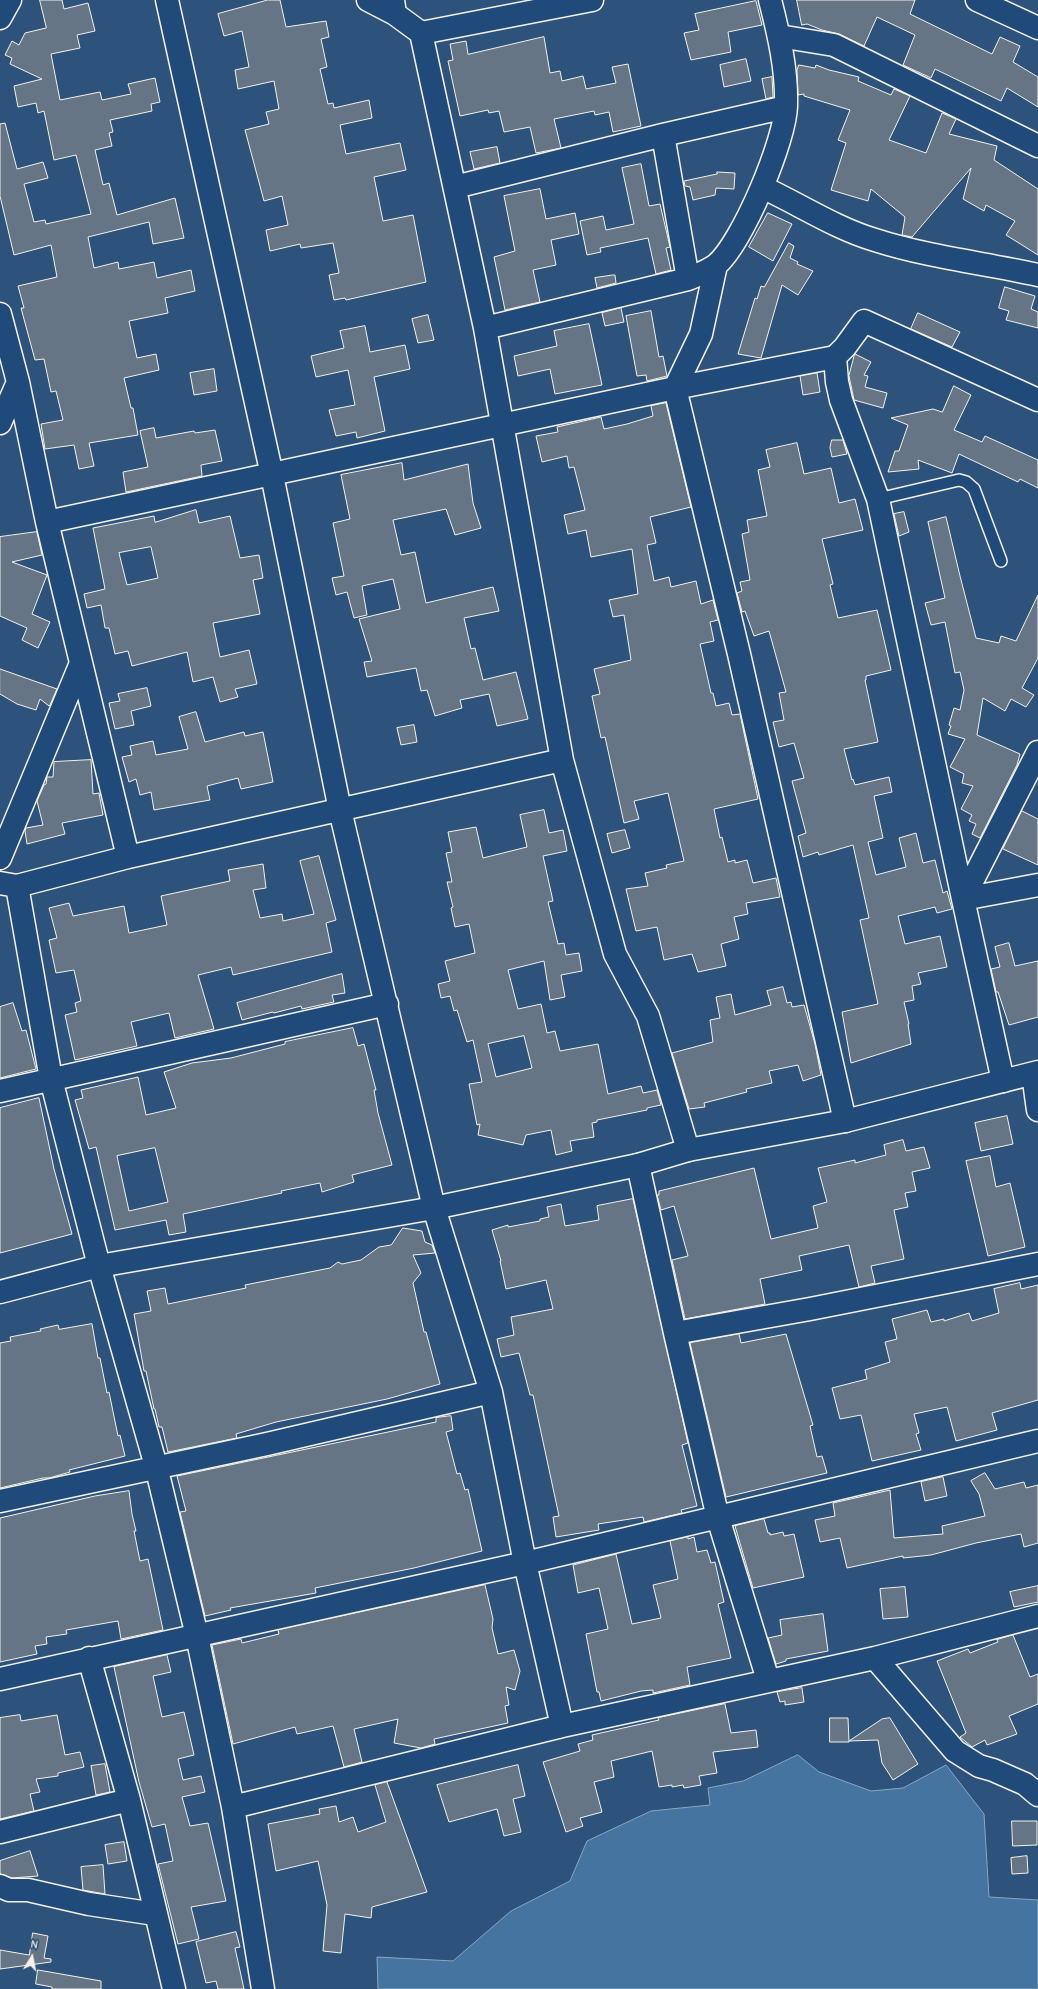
<!DOCTYPE html>
<html>
<head>
<meta charset="utf-8">
<style>
	body { margin:0 }
	#map { position:relative; width:1038px; height:1989px; overflow:hidden; background:#2d537c; font-family:"Comic Neue",sans-serif }
	canvas { display:block }
	.north { position:absolute; left:12px; top:1937px; width:40px; height:40px; -webkit-text-stroke:3px #1f4a7a; paint-order:stroke; rotate:10deg; font-size:11px; font-weight:700; line-height:16px; text-align:center; color:#f4f1e8 }
	.north::after { content:''; display:block; margin:auto; width:14px; height:18px; background:#f4f1e8; clip-path:polygon(50% 0,100% 100%,50% 72%,0 100%) }
</style>
</head>
<body>
<div id="map">
<canvas width="1038" height="1989"></canvas>
<div class="north">N</div>
</div>
<script>
const ctx = document.querySelector('canvas').getContext('2d');
ctx.lineJoin = 'round';
function fill(path, color) {
  ctx.fillStyle = color;
  ctx.fill(path, 'evenodd');
}
function strokePath(path, color, width, dash) {
  ctx.strokeStyle = color;
  ctx.lineWidth = width;
  ctx.lineCap = dash ? 'butt' : 'round';
  ctx.setLineDash(dash || []);
  ctx.stroke(path);
}
const water = new Path2D(`
	M798 1755 819 1772 871 1791 903 1788 946 1765 984 1814 989 1897 1038 1900V1989H378L377 1957 453 1961 511 1911 570 1881 587 1841 651 1811 710 1805 708 1788 743 1781Z`);
fill(water, '#4574a1');
strokePath(water, '#8ba6bd', 1);
const building = new Path2D(`
	M40 0H62L64 9 88 3 95 31 77 35 80 48 51 54 60 100 100 92 102 100 131 94 128 84 155 78 160 102 151 104 152 111 110 120 113 132 109 133 112 146 95 150 103 185 109 183 117 215 175 198 184 238 153 244 149 222 88 237 94 268 118 262 119 269 154 262 157 278 191 270 195 291 165 298 168 313 129 321 137 358 156 354 159 370 124 378 131 408H133L138 435 89 443 94 466 79 469 74 445 45 449 41 424 63 420 56 391 51 392 44 359 35 360 21 308H24L18 286 57 277 51 245 14 255 0 196V124L5 123 17 169 43 162 48 178 24 184 34 222 45 220 46 224 91 214 76 155 54 160 44 111 38 113 36 103 18 107 14 86 42 79 10 64 12 58 5 55 12 41 19 45 25 33 46 28Z
	M268 0H280L286 27 326 21 329 37 321 39 327 67 320 69 328 104 333 103 334 108 369 100 372 118 340 125 346 154 400 143 406 170 374 177 383 221 413 215 426 282 346 300 345 298 334 300 329 275 339 273 333 243 301 248 300 244 270 251 266 230 288 225 282 196 264 201 245 130 269 124 266 112 279 109 274 81 238 89 235 70 249 67 242 31 224 36 218 14Z
	M797 0H915L910 14 992 54 1000 37 1020 46 1013 62 1038 77V107L1007 88 1001 101 935 69 931 78 903 65 915 35 877 17 864 46 839 34 822 30 807 24 802 25Z
	M756 1 762 25 728 32 731 52 691 60 684 33 699 30 695 14Z
	M544 37 550 73 560 71 562 81 583 76 586 89 616 83 612 67 628 64 641 126 613 132 609 112 595 115 594 111 554 119 561 148 536 153 530 127 504 132 499 111 489 113 488 110 460 116 448 61 453 60 450 44 466 41 468 54Z
	M746 59 751 81 724 87 720 65Z
	M799 65 815 68 816 65 829 70 859 77 858 81 891 95 894 89 910 96 889 140 926 153 942 113 956 119 949 134 997 146 994 160 1038 189V255L1006 235 1015 221 986 205 984 211 963 199 971 168 912 237 902 235 905 217 871 189 868 201 831 190 846 143 838 140 850 110 804 96V94L798 95 797 71Z
	M772 77 773 97 766 99 762 79Z
	M497 147 500 163 474 169 470 152Z
	M641 164 649 206 660 204 670 247 666 248 671 270 656 274 648 238 600 248 601 252 587 255 580 221 603 216 606 230 634 224 622 168Z
	M717 172 735 173 734 189 716 188 715 195 693 200 690 187 685 186 684 181 717 174Z
	M540 189 546 219 575 213 579 234 551 240 556 265 533 270 540 302 505 310 494 257 515 251 504 196Z
	M768 213 792 224 773 261 749 247Z
	M789 243 794 246 790 258 798 262 797 264 813 271 798 295 782 285 761 358 738 354 755 298 757 299 761 286 764 287Z
	M613 275H615L616 283 597 288 595 278Z
	M1005 287 1035 296 1031 309 1038 312V328L1006 320 1009 311 999 308Z
	M621 308 624 322 605 326 602 313Z
	M651 311 659 357 663 356 667 376 647 381 646 375 637 376 626 316Z
	M918 313 960 332 952 347 911 329Z
	M428 315 434 340 418 343 412 319Z
	M589 324 602 385 555 394 550 369 518 376 514 356 557 346 554 331Z
	M365 326 370 352 405 345 410 369 374 377 385 431 357 438 356 432 336 436 329 410 355 405 348 370 316 377 311 356 344 348 340 331Z
	M855 354 871 362 864 375 868 376 865 387 887 393 883 408 854 400 849 376Z
	M214 369 217 391 194 395 190 373Z
	M817 373 820 392 803 395 800 376Z
	M954 386 971 395 954 430 982 442 985 436 1038 460V488L1020 479 1018 482 959 454 952 473 918 460 919 469 888 472 895 451H899L908 425 891 418 933 409 942 412Z
	M666 403 691 507 650 517 656 543 647 545 654 581 669 577 671 587 696 581 701 604 713 600 718 620 710 622 714 641 700 644 711 693H713L716 706 729 703 732 715 740 714 758 799 714 809 720 838 722 837 728 862 735 860V863L747 860 753 883 776 878 780 897 746 903 748 914 734 917 739 939 721 944 726 966 698 972 692 954 664 960 657 927 636 931 626 889 648 886 645 873 667 868 666 865 684 861 668 793 634 801 639 819 624 823 605 737 601 738 592 696 600 694 594 669 631 660 624 615 613 617 609 600 638 594 632 549 591 557 586 530 568 534 564 515 585 510 574 467 569 468 567 456 542 462 536 436 558 432 557 427 601 417 604 429 627 424 653 416 651 406Z
	M154 428 156 438 194 431 195 433 215 430 222 461 201 465 202 476 126 492 123 472 148 467 140 431Z
	M832 440H843L847 454 832 457 830 448Z
	M797 443 804 474 831 468 839 503 855 499 863 530 822 539 833 584 830 585 838 618 877 610 891 670 866 676V680H865L878 742 844 749 852 780 853 779 855 785 889 777 892 792 874 796 883 838 868 842 876 875 906 867 899 838 916 833 923 863 935 860 943 893 947 891 952 909 937 913 935 907 898 916 905 944 940 936 947 967 918 973 921 984 912 986 914 1000 904 1002 909 1024H908L911 1044 851 1063 842 1012 878 1004 860 920 869 918 853 845 819 855 818 852 803 857 798 836 806 833 792 781 804 778 794 743 779 747 773 722 784 720 779 693 786 692 769 631 754 636 745 611 742 612 737 593 742 591 740 582 750 580 742 534 749 532 747 520 767 516 758 470 770 467 766 450Z
	M402 463 404 480 468 464 473 503 481 528 455 535 446 509 393 520 401 555 415 552 426 603 493 587 499 611 464 618 471 649 475 648 483 680 516 672 528 719 497 726 489 694 460 700 462 708 435 716 427 690 421 691 416 668 367 677 364 662 372 661 359 619 400 609 393 579 362 586 367 615 354 618 347 592 336 595 332 578 344 576 333 523 350 519 341 475Z
	M196 510 199 523 230 516 240 558 259 555 263 578 253 580 260 614 213 623 220 657 249 650 257 684 235 689 238 697 220 702 213 677 193 682 187 652 132 666 128 651 115 654 109 628H105L101 605 87 608 84 594 105 589 93 528 154 516 155 522ZM151 547 158 578 127 585 119 553Z
	M904 512 909 532 899 536 894 514Z
	M946 517 960 576 976 638 999 643 1001 636 1016 641 1038 595V658L1022 688 1034 695 1026 707 1011 699 1005 711 983 698 977 735 1020 754 1017 765 980 838 972 834 976 824 969 821 972 815 961 809 973 786 962 783 964 774 950 767 965 739 948 734 951 726 949 725 954 708 960 710 964 690 960 672 955 673 945 622 931 625 925 603 945 598 928 522Z
	M37 532 42 555 12 562 47 575 32 614 50 622 38 648 22 640 27 628 0 616V537Z
	M0 669 57 689 50 705 49 706 40 699 36 710 17 704 0 694Z
	M147 688 151 706 131 711 134 725 115 729 109 703 120 701 118 694Z
	M196 712 205 742 244 732 245 736 263 732 273 782 241 789 238 778 207 786 210 800 154 810 151 792 140 795 136 779 129 782 122 757 132 755 130 746 153 741 156 755 188 749 179 717Z
	M414 725 417 742 401 745 397 728Z
	M91 760 93 794 99 793 103 815 62 823 65 834 27 844 25 831 26 828 43 825 37 801 44 785 46 784 47 777H53L54 762Z
	M544 810 549 833 563 830 567 851 543 856 553 901 548 902 558 944 564 943 566 955 579 953 582 971 561 975 565 997 550 1000 544 961 508 970 518 1009 541 1004 547 1033 555 1031 560 1051 598 1044 608 1094 641 1086 643 1093 657 1090 661 1105 647 1108V1110L597 1120V1122L592 1123 594 1137 570 1141 572 1151 556 1155 551 1130 526 1135 523 1145 478 1135 480 1124 477 1125 469 1084 482 1082 473 1040 467 1042 457 1010 454 1011 450 996 441 998 438 984 450 981 445 961 475 953 469 924 455 927 451 908 453 907 447 882H452L446 853 452 852 448 832 476 827 483 858 527 847 520 815ZM524 1036 532 1068 496 1077 488 1044Z
	M1022 811 1038 819V865L1003 849Z
	M625 830 630 848 612 853 607 834Z
	M319 856 336 920 326 923 332 952 233 975 231 967 198 975 214 1029 175 1038 169 1013 131 1022 137 1046 75 1060 65 1015 77 1012 75 1003 81 1001 74 970 56 973 49 940 57 938 49 908 69 903 73 916 124 906 129 933 167 925 161 896 230 881 228 870 263 864 266 888 253 890 260 918 282 914 283 921 314 914 300 861Z
	M1009 943 1015 966 1038 961V1017L1009 1025 998 992H996L991 969 1000 967 995 947Z
	M342 974 345 993 332 995 334 1002 302 1009 301 1006 274 1013 273 1012 242 1020 237 1003Z
	M783 987 787 1003 791 1002 792 1007 804 1005 815 1044 821 1075 803 1081 798 1065 769 1071 772 1083 746 1089 747 1092 704 1103 705 1107 689 1109 672 1053 713 1042 710 1020 720 1018 716 997 731 994 735 1015 771 1005 767 991Z
	M13 1003 22 1031 26 1030 36 1069 0 1078V1007Z
	M353 1028 358 1046 364 1044 376 1090H374L378 1113 392 1165 352 1175 354 1182 322 1192 320 1183 315 1184 281 1191 282 1193 183 1214 186 1232 169 1235 166 1220 115 1230 96 1147 89 1149 75 1100 83 1098 81 1090 138 1077 146 1115 176 1108 164 1072 192 1063 231 1058 285 1044V1042ZM155 1148 168 1202 129 1211 117 1156Z
	M39 1098 54 1169 72 1234 0 1253V1108Z
	M1007 1116 1013 1144 981 1151 975 1123Z
	M903 1140 906 1151 924 1147 930 1168 912 1172 916 1191 905 1193 908 1207 894 1210 904 1259 871 1266 875 1283 859 1287 849 1245 799 1256 802 1270 760 1279 765 1304 685 1319 672 1260 688 1256 674 1206 661 1210 657 1195H659V1191L754 1168 771 1239 818 1228 813 1206 827 1202 818 1168 855 1160V1163L886 1155 884 1145Z
	M990 1156 996 1187 1010 1183 1025 1247 988 1256 966 1161Z
	M633 1199 688 1443 682 1445 697 1506 681 1510 682 1513 665 1517 644 1522 643 1517 598 1524 599 1530 556 1537 553 1517 559 1516 533 1395H530L519 1353 501 1357 497 1339 514 1335 511 1317 553 1309 546 1280 506 1289 500 1261H501L492 1230 508 1225V1227L540 1221V1219L549 1217 547 1207 561 1204 565 1226 599 1220 597 1206Z
	M403 1228 422 1231 425 1242 432 1245 435 1253 413 1255 421 1273 413 1283 424 1332H426L440 1384 387 1399 276 1422 236 1434 237 1438 168 1452 162 1427H159L155 1409H154L146 1371H144L134 1314 151 1311 147 1291 165 1288 168 1304 246 1288 245 1285 330 1268 338 1262 342 1264 361 1260 379 1247 391 1245Z
	M1020 1283 1021 1289 1038 1285V1400L992 1413 997 1430 956 1441 947 1407 914 1414 919 1433 916 1434 921 1450 872 1461 861 1415 840 1419 832 1388 867 1379 865 1370 890 1362 885 1342 897 1339 892 1319 927 1310 931 1322 944 1319V1321L969 1313 972 1321 999 1313 994 1289Z
	M92 1324 98 1358H100L107 1393 109 1392 118 1436 120 1435 125 1456 69 1470 70 1472 49 1478H43L0 1488V1343L11 1341 10 1337 41 1331 40 1329 58 1325 59 1329Z
	M739 1334 741 1343 786 1334 813 1425 810 1426 817 1457 822 1456 827 1473 726 1497 690 1343Z
	M451 1416 453 1430 446 1432 457 1474 460 1473 465 1490 468 1489 482 1551 414 1568 315 1588 316 1593 230 1608 231 1610 205 1616 180 1512 186 1511 177 1476 436 1422V1418Z
	M985 1473 995 1489 1024 1482 1026 1488 1038 1485V1543L1024 1547 1021 1534 976 1543 931 1555 903 1558V1556L847 1568 840 1538 820 1542 815 1520 835 1516 833 1503 890 1490 894 1538 943 1534 942 1526 985 1516 979 1494 971 1481Z
	M943 1477 947 1496 925 1501 921 1482Z
	M129 1491 132 1514 136 1531H134L140 1561 148 1559 163 1630 121 1639 118 1621 66 1630 67 1634 46 1637 47 1644 35 1646 37 1654 0 1662V1518L95 1496Z
	M764 1519 768 1533H770V1535L783 1532 784 1536 794 1534 804 1577 753 1588 735 1526Z
	M688 1537V1539L694 1537 697 1552 707 1550 711 1563 715 1562 724 1602 718 1604 731 1658 687 1667 690 1685 653 1693V1690L641 1691 601 1701 599 1692H597L586 1634 608 1629 599 1588 578 1593 573 1565 616 1554 632 1624 661 1618 653 1585 678 1579 670 1541Z
	M485 1585 493 1619 492 1628 498 1654 514 1650 520 1671 515 1690 506 1687 509 1705 505 1706 508 1723 434 1739 435 1744 421 1748 394 1743 398 1719 354 1729 362 1762 344 1767 333 1726 297 1734 295 1727 233 1744 212 1645 241 1639 242 1643 279 1634 278 1630Z
	M1038 1586V1602L1014 1607 1010 1592Z
	M905 1587 908 1617 883 1619 880 1589Z
	M823 1614 828 1651 786 1659V1661L776 1664 768 1638 782 1635 780 1620Z
	M1013 1635 1030 1677 1038 1674V1704L1009 1716 1017 1734 987 1745 985 1740 972 1747 960 1737 966 1733 937 1661 968 1649 970 1653 998 1642 997 1640Z
	M167 1655 171 1672 153 1676 162 1717 184 1712 194 1755 178 1759 183 1780 201 1776 205 1792 182 1797 190 1826 208 1823 226 1901 191 1907 199 1939 178 1944 158 1864 173 1861 165 1824 152 1827 139 1782 114 1667Z
	M802 1688 804 1702 785 1705V1701L780 1702 777 1692Z
	M725 1704 731 1733 756 1730 758 1747 713 1752 717 1773 699 1776 701 1785 684 1788 683 1785 672 1787V1785L659 1787 652 1751 611 1761 614 1777 594 1782 602 1812 580 1818 583 1826 566 1832 543 1762 580 1751 578 1744 593 1740 592 1735 659 1720 658 1718Z
	M20 1715 21 1721 57 1715 65 1755 80 1752 84 1767 58 1773V1776L36 1779 40 1792 30 1794 34 1811 0 1819V1718Z
	M830 1718H848L849 1742H830Z
	M890 1718 918 1764 893 1780 882 1763 878 1740 849 1741 882 1719Z
	M105 1764 110 1792 96 1795 91 1766Z
	M518 1765 525 1796 513 1799 521 1832 504 1836 497 1809 449 1822 437 1785Z
	M387 1782 427 1892 372 1907 371 1918 345 1914 341 1953 323 1951 327 1905 318 1861 276 1871 268 1824 320 1814 319 1809 336 1806 339 1822 353 1817 358 1832 386 1822 375 1785Z
	M1012 1821H1037V1845L1013 1846Z
	M124 1842 127 1861 108 1864 105 1845Z
	M30 1851 38 1876 12 1878 0 1874V1861Z
	M1027 1856 1028 1873 1012 1874 1011 1858Z
	M103 1865 105 1894 83 1890 81 1867Z
	M236 1932 240 1947 235 1948 244 1989H218L216 1981 206 1983 196 1942Z
	M33 1933 48 1936 44 1958 51 1959V1962L0 1969V1950L29 1955Z
	M38 1970 101 1981V1989H52V1987L36 1984Z`);
fill(building, '#667585');
strokePath(building, '#f4f1e8', 1);
const lane = new Path2D(`
	M878 499 959 480 966 482 974 489 1001 561`);
const street = new Path2D(`
	M167 0 272 475 340 810 434 1208 491 1392 525 1563 562 1726
	M368 0 395 14
	M393 0 395 14 421 33 485 328 562 760 615 954 648 1016 688 1150
	M977 0 1038 28
	M0 18 10 0
	M421 33 592 0
	M779 36 834 45 1038 146
	M663 135 688 279
	M455 187 663 135 786 107
	M762 187C799 204 835 228 875 240 928 257 984 263 1038 275
	M716 265 701 334 675 388 739 654 845 1121
	M0 314 18 382 47 522 128 857
	M485 328 688 279C697 275 708 271 716 265 742 244 786 139 786 105 787 70 779 35 770 0
	M835 357 837 382 841 400 878 499 963 899 1003 1081
	M0 423 18 382
	M47 522 675 388 835 357 845 347 864 321 1038 400
	M0 858 81 663
	M0 883 17 886 128 857 562 760
	M17 886 51 1079 99 1266 156 1466 197 1636 233 1807 263 1989
	M963 899 1038 752
	M963 899 1038 885
	M1033 1074 1038 1110
	M0 1091 387 1004
	M638 1165 675 1333 718 1518 768 1680
	M675 1333 810 1309 1038 1264
	M0 1501 267 1444 491 1392
	M89 1658 129 1800 174 1989
	M875 1658 955 1751 979 1766 993 1770 1025 1784 1038 1795
	M0 1679 525 1563 1038 1441
	M233 1807 562 1726 875 1658 1038 1616
	M0 1832 129 1800
	M0 1886 9 1890H28L89 1904 155 1914`);
const secondary = new Path2D(`
	M0 1292 99 1266 434 1208 638 1165 688 1150 845 1121 1038 1072`);
strokePath(lane, '#f4f1e8', 14);
strokePath(street, '#f4f1e8', 25);
strokePath(secondary, '#f4f1e8', 25);
strokePath(lane, '#1f4a7a', 11);
strokePath(street, '#1f4a7a', 22);
strokePath(secondary, '#1f4a7a', 22);
</script>
</body>
</html>
